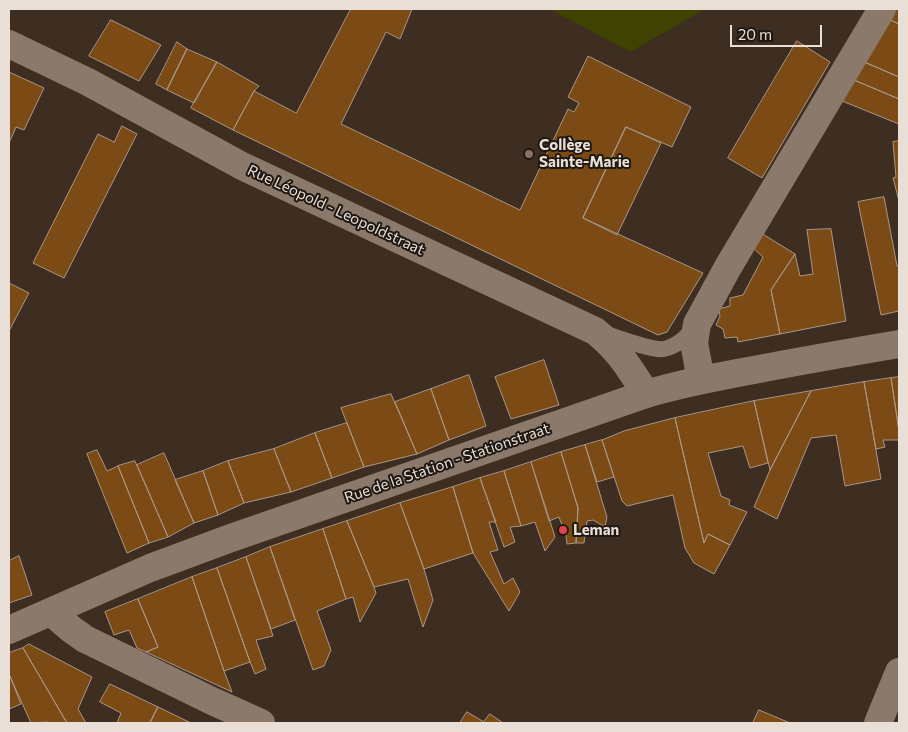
<!DOCTYPE html>
<html>
<head>
<meta charset="utf-8">
<style>
	body { margin:0 }
	#map { position:relative; width:908px; height:732px; overflow:hidden; background:#3d2e21; font-family:Commissioner,sans-serif }
	canvas { display:block }
	.frame { position:absolute; inset:0; border:10px solid #e9dfd7; pointer-events:none }
	.scale { position:absolute; left:730px; top:25px; width:92px; height:22px; box-sizing:border-box; border:2px solid #e9dfd7; border-top:0; padding-left:6px; font-size:15px; line-height:18px; white-space:nowrap; color:#e9dfd7; -webkit-text-stroke:4px #1f1812; paint-order:stroke }
</style>
</head>
<body>
<div id="map">
<canvas width="908" height="732"></canvas>
<div class="frame"></div>
<div class="scale">20 m</div>
</div>
<script>
const ctx = document.querySelector('canvas').getContext('2d');
ctx.lineJoin = 'round';
function fill(path, color) {
  ctx.fillStyle = color;
  ctx.fill(path, 'evenodd');
}
function strokePath(path, color, width, dash) {
  ctx.strokeStyle = color;
  ctx.lineWidth = width;
  ctx.lineCap = dash ? 'butt' : 'round';
  ctx.setLineDash(dash || []);
  ctx.stroke(path);
}
function write(font, color, halo, rows, align = 'center') {
  ctx.font = font + ' Commissioner,sans-serif';
  ctx.lineWidth = 4;
  ctx.setLineDash([]);
  ctx.textBaseline = 'middle';
  ctx.strokeStyle = halo;
  ctx.fillStyle = color;
  for (const [text, x, y, turn = 0] of rows) {
    ctx.save();
    ctx.translate(x, y);
    ctx.rotate((+turn || 0) * Math.PI / 180);
    ctx.textAlign = isNaN(turn) ? turn : align;
    if (halo) ctx.strokeText(text, 0, 0);
    ctx.fillText(text, 0, 0);
    ctx.restore();
  }
}
fill(new Path2D(`
	M550 9H705L630 52Z`), '#404202');
const building = new Path2D(`
	M351 9H412L400 39 386 32 341 124 520 210 568 109 574 112 579 103 568 97 588 56 691 107 672 147 626 127 583 218 703 273 667 332 658 335 233 130 254 91 296 113Z
	M895 9H899V24L888 19Z
	M888 19 899 24V77L862 61Z
	M111 20 161 45 139 81 89 56Z
	M797 41 830 62 762 178 728 158Z
	M177 42 187 49 167 90 156 84Z
	M187 49 217 62 194 103 167 90Z
	M862 61 899 77V99L854 80Z
	M217 62 259 86 254 91 233 130 191 108Z
	M9 72 44 88 24 130 16 127 9 143Z
	M854 80 899 99V124L842 101Z
	M122 126 137 134 64 278 33 263 98 134 114 142Z
	M626 127 661 143 617 235 583 218Z
	M899 141V201L893 178 896 177 893 142Z
	M884 197 897 266H899V311L881 315 858 202Z
	M831 229 846 321 780 334 771 290 795 254 800 276 813 274 807 230Z
	M761 233 795 254 771 290 780 334 738 342 737 337 725 338 723 329 716 325 720 316 719 309 730 306V298L743 295 763 257 753 248Z
	M9 283 29 293 9 331Z
	M544 360 559 405 511 419 495 377Z
	M469 375 486 426 449 440 431 389Z
	M899 377V431L891 378Z
	M891 378 899 431V440H883L885 447 876 449 864 382Z
	M864 382 881 479 845 486 836 435 811 438 777 519 754 507 770 470 811 391Z
	M431 389 449 440 417 454 395 402Z
	M811 391 770 470 754 401Z
	M391 394 417 454 364 467 341 408Z
	M754 401 768 463 750 468 743 446 708 453 721 496 730 500 729 505 747 512 730 545 708 534 704 543 675 418Z
	M675 418 704 543 708 534 730 545 714 574 694 563 685 548 673 495 627 506 622 501 602 440 624 431Z
	M347 423 364 467 332 478 315 433Z
	M315 433 332 478 291 492 274 449Z
	M602 440 614 477 597 482 585 445Z
	M585 445 607 517 605 527 593 520 587 521 584 543H576L578 508 561 452Z
	M274 449 291 492 244 503 228 461Z
	M97 450 107 471 118 466 149 543 127 553 87 454Z
	M561 452 578 508 576 543 567 544 566 536 559 517 549 521 531 462Z
	M164 453 194 523 168 537 137 465Z
	M135 461 168 537 149 543 118 466Z
	M228 461 244 503 218 515 203 471Z
	M531 462 555 537 545 551 535 522 521 526 504 471Z
	M203 471 218 515 194 523 175 480Z
	M504 471 521 526 510 527 515 542 504 547 480 478Z
	M480 478 496 522H489L498 550 490 552 504 584 513 578 520 592 509 611 473 553 453 487Z
	M453 487 473 553 424 569 400 503Z
	M400 503 424 569 433 600 423 627 408 579 374 587 347 521Z
	M347 521 374 587 376 593 360 622 353 597 346 599 323 529Z
	M323 529 346 599 317 611 331 650 324 666 313 670 270 547Z
	M270 547 295 620 271 629 246 557Z
	M19 556 32 595 9 603V561Z
	M246 557 273 636 256 640 266 669 255 674 250 662 217 568Z
	M217 568 250 662 224 671 192 577Z
	M192 577 224 671 232 692 146 652 158 647 138 599Z
	M138 599 158 647 146 652 137 648 129 630 114 635 105 612Z
	M29 644 92 677 78 709 86 723H67L23 648Z
	M23 648 67 723H49L48 722 31 723 9 674V653Z
	M9 674 21 704 9 709Z
	M110 684 158 707 150 723H117L121 713 100 702Z
	M158 707 191 723H150Z
	M759 710 790 723H753Z
	M467 712 484 722 483 723H460Z
	M490 714 503 723H483Z`);
fill(building, '#7c4a14');
strokePath(building, '#a99787', 1);
strokePath(new Path2D(`
	M603 333C616 337 653 351 664 349 678 346 687 336 696 326`), '#8b7a6b', 16);
strokePath(new Path2D(`
	M9 44 88 82 242 166 595 331C619 350 630 369 646 394
	M701 380 694 343 697 324 728 267 882 9
	M51 612 71 629 85 639 212 701 261 723
	M878 723 899 672`), '#8b7a6b', 28);
strokePath(new Path2D(`
	M9 630 150 568 231 538 646 394C683 383 721 376 759 369 806 360 852 352 899 344`), '#8b7a6b', 28);
for (const [x, y, r, color] of [
	[529,154,5,"#8d6e63"],
	[563,530,5,"#e0444e"]
]) {
  const dot = new Path2D();
  dot.arc(x, y, r, 0, 2 * Math.PI);
  ctx.fillStyle = color;
  ctx.fill(dot);
  strokePath(dot, '#1f1812', 2);
}
write('bold 15px', '#e9dfd7', '#1f1812', [
	["Collège",539,145],
	["Sainte-Marie",539,162],
	["Leman",573,530]
], 'left');
write('15px', '#e9dfd7', '#1f1812', [
	["Rue Léopold - Leopoldstraat",336,210,25],
	["Rue de la Station - Stationstraat",447,463,-19]
]);
</script>
</body>
</html>
